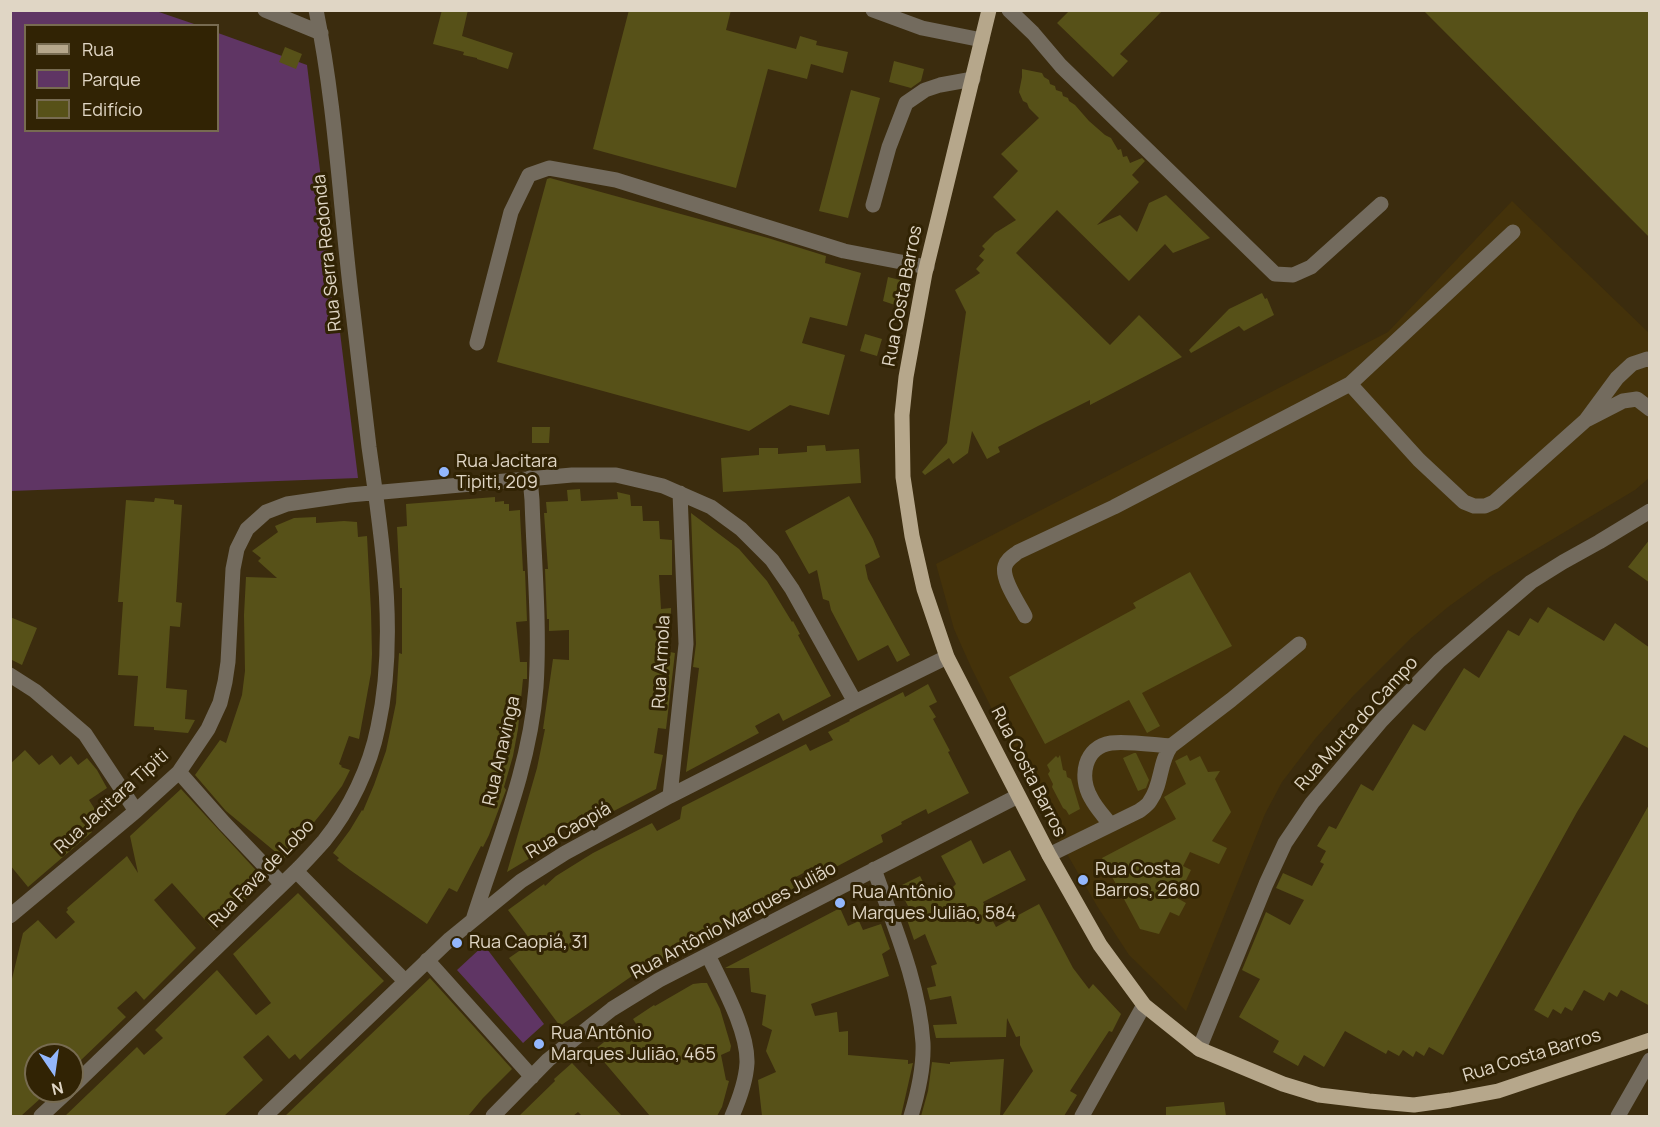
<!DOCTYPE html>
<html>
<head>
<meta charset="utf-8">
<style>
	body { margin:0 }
	#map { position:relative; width:1660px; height:1127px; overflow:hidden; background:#3b2c0e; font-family:Manrope,sans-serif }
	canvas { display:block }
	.frame { position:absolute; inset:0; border:12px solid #e0d6c5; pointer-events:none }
	.legend { position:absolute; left:24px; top:24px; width:195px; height:108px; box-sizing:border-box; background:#312304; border:2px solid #776b51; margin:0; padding:8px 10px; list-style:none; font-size:18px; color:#e0d6c5 }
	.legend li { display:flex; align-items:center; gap:12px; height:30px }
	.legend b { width:30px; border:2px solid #776b51 }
	.north { position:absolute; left:24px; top:1043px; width:60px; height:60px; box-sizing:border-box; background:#312304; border:2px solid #776b51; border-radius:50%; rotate:167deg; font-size:16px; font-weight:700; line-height:24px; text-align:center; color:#e0d6c5 }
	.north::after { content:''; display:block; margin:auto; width:21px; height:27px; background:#93b7fd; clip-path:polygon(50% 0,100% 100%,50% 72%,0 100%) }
</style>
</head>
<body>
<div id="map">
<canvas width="1660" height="1127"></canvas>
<div class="frame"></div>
<ul class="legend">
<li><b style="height:8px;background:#b6a78b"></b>Rua</li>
<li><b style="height:16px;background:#5f3564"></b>Parque</li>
<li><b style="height:16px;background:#575118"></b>Edifício</li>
</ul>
<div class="north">N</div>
</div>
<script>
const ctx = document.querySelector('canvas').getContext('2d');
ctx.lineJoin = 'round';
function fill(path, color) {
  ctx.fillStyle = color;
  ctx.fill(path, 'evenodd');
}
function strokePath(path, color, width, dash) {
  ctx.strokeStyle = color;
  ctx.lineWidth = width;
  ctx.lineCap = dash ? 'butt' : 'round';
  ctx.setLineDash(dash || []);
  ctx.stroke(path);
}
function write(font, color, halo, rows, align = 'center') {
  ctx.font = font + ' Manrope,sans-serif';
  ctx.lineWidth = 6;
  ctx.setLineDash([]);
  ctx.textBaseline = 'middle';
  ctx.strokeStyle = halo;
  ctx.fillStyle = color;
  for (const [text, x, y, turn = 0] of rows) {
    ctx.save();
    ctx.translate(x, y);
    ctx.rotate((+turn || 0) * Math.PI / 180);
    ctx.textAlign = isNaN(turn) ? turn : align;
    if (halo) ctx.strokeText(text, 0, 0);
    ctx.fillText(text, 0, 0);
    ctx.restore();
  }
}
fill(new Path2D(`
	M1512 201 1649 333V402L1642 410 1649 418V478L1635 490 1491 576 1448 607 1410 639 1354 695 1315 739 1282 782 1265 814 1186 1011 1129 955 1097 906 1048 821 971 667 954 629 936 564 1388 332Z`), '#44320a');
fill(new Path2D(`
	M10 11H156L197 25 26 26V130H218V33L307 65 358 478 11 491Z
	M484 945 544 1024 523 1043 457 970Z`), '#5f3564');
fill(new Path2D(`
	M442 10H468L462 36 513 53 508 69 477 59V58L463 55 464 52 433 44Z
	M629 10H731L726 30 796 49 800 36 817 41 816 45 848 52 843 73 811 64 807 79 768 69 736 188 593 149Z
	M1070 10H1163L1120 54 1128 61 1113 77 1057 23Z
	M1423 10H1650V238Z
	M285 47 302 54 296 69 279 62Z
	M894 61 924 69 921 81 911 88 889 82Z
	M1022 69 1042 73 1044 77 1049 80 1050 84 1055 86 1056 90 1062 92 1063 96 1068 98 1069 101 1075 105 1089 121 1105 135 1111 138 1118 150 1121 149 1123 157 1127 156 1130 163 1142 158 1145 161 1132 175 1139 182 1097 225 1120 215 1137 232 1149 203 1166 195 1210 238 1173 253 1165 244 1129 281 1057 210 1016 253 1110 345 1139 315 1182 357 1090 405V400L1038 426 998 447 1000 452 987 459 972 431 968 453 953 464 949 458 925 475 922 472 947 443 966 312 955 290 980 273 976 269 984 260 979 256 985 249 982 246 995 233 1016 220 993 197 1018 171 1001 154 1039 118 1029 108 1027 103 1023 101 1019 92 1022 77Z
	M851 90 880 98 848 218 819 211Z
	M550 178 768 238 826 256 825 263 861 273 847 326 810 317 802 343 845 355 829 415 790 405 749 431 497 362 547 179Z
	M888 277 900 280 895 305 883 301Z
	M1262 293 1265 299 1267 298 1274 315 1244 331 1239 326 1191 353 1189 350 1229 309Z
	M865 334 882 339 877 356 860 351Z
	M532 427H550L549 443H532Z
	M825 445 826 451 859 449 861 483 723 492 721 458 759 455V448H778V454L807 452V446Z
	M580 489 581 501 618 499 617 492 630 495 631 506H642L643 521H659L660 539 672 540V575H659L661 609 671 608 670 652 675 653 666 729 658 728 654 753 663 755 656 789 587 825 582 814 543 844 547 848 507 872 537 768 545 729H543L553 659 569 660V630L549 631V619H547L545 569H548L544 513H547L546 502 568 501 567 490Z
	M849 496 873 539 880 557 865 565 868 579 910 655 897 662 888 645 858 661 831 610 829 601 823 599 817 570 809 574 785 531Z
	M495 497V502L504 501V504H509V511L520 510V514L523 571H525L527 621 516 622 520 662H527V679H523L518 729 513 756 504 787 506 790 489 835 483 847 481 846 457 892 449 888 427 924 350 870 337 860 339 858 333 853 350 830 362 810 363 811 374 785 386 751 396 703 399 653 402 654V588H400L397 527 407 526 406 504Z
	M155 498 174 500V504L182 505 176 602 182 603 180 627 170 626 166 688 187 690 185 719 195 720 188 733 154 730V727L134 726 138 676 118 675 123 602H118L126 500 154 502Z
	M691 513 739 549 767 581 792 622 793 621 800 634 798 635 831 696 783 721 779 713 755 726 759 733 686 772 699 668 693 667 696 644Z
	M316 517V523L344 521 357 522 358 537 367 536 371 611 372 654 371 673 359 739 349 736 339 764 342 766 341 767 350 770 342 786 324 810 284 859 226 811 195 775 220 740 226 743 242 695 245 671 244 615 246 577 277 578 258 561 261 558 252 551 278 532 275 526 294 518Z
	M1650 539V583L1628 567Z
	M1190 572 1232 646 1142 693 1160 726 1147 733 1129 700 1045 744 1009 677 1136 608 1133 603Z
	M1548 607 1604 641 1615 623 1650 648V749L1624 735 1577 812 1443 1055 1429 1047 1424 1056 1416 1051 1413 1057 1403 1050 1399 1056 1388 1050 1386 1054 1345 1031 1324 1067 1304 1055 1298 1066 1273 1052 1279 1041 1239 1017 1260 979 1242 970 1266 912 1290 925 1304 900 1276 888 1283 873 1312 886 1324 864 1320 862 1326 851 1317 846 1329 826 1336 829 1361 784 1373 791 1413 724 1425 731 1464 668 1479 678 1508 630 1519 636 1530 618 1538 623Z
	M10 617 37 628 22 665 10 659Z
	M928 684 937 702 929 706 936 717 933 719 950 751 948 752 969 793 928 814 926 809 901 822 902 824 881 835 883 842 817 877 813 868 790 880 794 888 632 976 560 1026 509 958 532 942 508 910 544 884 545 886 556 876 593 853 652 823 657 831 680 819 682 807 806 744 810 751 833 740 828 732 850 721 849 720 903 692 905 697Z
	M25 750 39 765 52 755 60 765 71 756 78 765 87 758 97 770 107 788 89 800 96 811 81 821 92 832 28 887 10 865V764Z
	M1134 753H1136L1149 780 1146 788 1138 791 1123 758Z
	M1060 755 1063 770 1066 771 1067 777 1071 779 1080 809 1069 815 1066 810 1063 808 1052 787 1053 784 1048 774 1050 771 1047 765 1056 756 1058 758Z
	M1187 755 1190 761 1200 756 1208 772 1220 771 1215 779 1231 812 1212 841 1227 848 1219 864 1190 852 1183 866 1191 870 1177 898 1186 903 1179 916 1170 912 1159 934 1140 929 1102 858 1176 819 1164 797 1186 784 1175 761Z
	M181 789 265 880 214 930 172 883 154 900 196 948 144 1000 136 991 117 1008 126 1017 80 1061 72 1055H36V1093L42 1097 21 1116H10V987L23 933 38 920 56 939 75 922 66 912 68 910 67 908 127 856 138 873 130 836Z
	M1650 803V1006L1621 990 1617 997 1609 992 1604 1001 1584 990 1572 1011 1565 1007 1561 1014 1553 1009 1548 1018 1534 1010Z
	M971 840 983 864 1010 850 1026 880 983 902 996 927 1039 904 1073 968 1089 989 1093 984 1121 1014 1112 1032 1109 1031 1070 1091 1077 1095 1064 1116H1002L1033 1071 1020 1045V1036L1016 1037 1007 1018 1006 1037 936 1038 933 1025 957 1024 951 996 930 1000 927 988 936 986 931 966 937 964 925 934 914 940 904 911 909 908 898 887 920 876 931 898 953 887 956 884 941 856Z
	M298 893 384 981 300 1060 295 1054 289 1059 268 1035 243 1057 263 1080 224 1116H65L137 1047 144 1055 163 1038 155 1030 217 970 256 1015 271 1003 233 954Z
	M840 908 848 926 859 921 863 930 881 924 890 949 882 954 889 976 811 1004 815 1016 837 1012 839 1032 848 1031V1055L908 1060V1064L913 1063 901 1116H762L758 1080 776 1072 766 1051 772 1030 762 1025 766 995 751 992 749 968H725Z
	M430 978 512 1069 483 1098 468 1116H285Z
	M701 983H707L720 1009 731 1046 730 1051 721 1055 726 1080 729 1081 722 1107 717 1116H650L594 1050 613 1035 619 1042 638 1027 633 1019 654 1005 655 1006 693 984Z
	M1004 1059 1000 1116H921L928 1091 932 1062 950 1064V1062Z
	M572 1063 622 1116H582L578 1112 573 1116H519L555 1081 554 1079Z
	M1224 1102 1226 1116H1166V1107Z`), '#575118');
strokePath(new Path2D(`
	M265 10 321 33
	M873 10 922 28 982 40
	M1009 10 1033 33 1061 66 1275 274 1293 275 1311 267 1381 204
	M873 205 889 147 906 103 925 90 940 85 973 79
	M477 343 511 212 529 175 549 168 616 180 844 251 927 267
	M1350 384 1419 460 1464 502 1474 506H1485L1494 502 1586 420 1617 378 1632 364 1647 359 1650 360
	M1588 419 1623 401 1637 399 1650 409
	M1025 616C1019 604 1001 579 1005 566 1007 559 1013 556 1018 552L1114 507 1350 384 1513 232
	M10 675 35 691 85 734 136 811
	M179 772 224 823 282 884
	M670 796 686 644 680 493
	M1110 824C1104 816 1096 808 1091 798 1079 777 1084 747 1111 743 1128 741 1154 745 1171 746
	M1049 855 1139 811C1143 808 1148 805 1150 801 1162 785 1159 762 1171 746L1231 700 1299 644
	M874 869C894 926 919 983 923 1043 924 1068 918 1093 911 1116
	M296 871 405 981
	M10 916 136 811 179 772 208 729 220 703 225 682 228 662 233 569 237 549 247 529 266 512 287 504 349 495 572 475H616L663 486 711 507 741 529 772 560 792 589 855 702
	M473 920C497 844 530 767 536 687 540 627 534 561 532 500L530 478
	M708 955C722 985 748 1030 747 1063 746 1081 739 1100 732 1116
	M427 960 532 1077
	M1199 1049 1266 884 1285 843 1312 803 1382 720 1439 661 1489 618 1531 582 1563 562 1599 542 1650 511
	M72 1087 296 871C306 861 315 851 324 841 350 809 370 767 378 727 398 635 382 539 369 447 363 399 358 351 352 303 340 206 336 107 316 10
	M41 1116 68 1091
	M265 1116 450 939 521 881 565 853 670 796 855 702 947 657
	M493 1116 548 1060 612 1009 659 980 1018 796
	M1082 1116 1144 1005
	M1618 1116 1650 1060`), '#736b5e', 15);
strokePath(new Path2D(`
	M989 10 925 273 916 322 906 377 902 415 903 477 912 536 924 589 947 657 1049 855 1100 945 1144 1005 1199 1049 1283 1084 1319 1095 1369 1101 1414 1105 1450 1100 1498 1091 1650 1040`), '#b6a78b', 15);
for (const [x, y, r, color] of [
	[444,472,6,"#93b7fd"],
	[1083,880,6,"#93b7fd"],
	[840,903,6,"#93b7fd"],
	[457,943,6,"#93b7fd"],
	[539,1044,6,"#93b7fd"]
]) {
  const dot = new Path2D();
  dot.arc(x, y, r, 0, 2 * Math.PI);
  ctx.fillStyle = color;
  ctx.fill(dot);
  strokePath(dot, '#312304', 2);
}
write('18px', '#e0d6c5', '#312304', [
	["Rua Serra Redonda",328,253,-96],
	["Rua Costa Barros",903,296,-79],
	["Rua Armola",662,662,-87],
	["Rua Murta do Campo",1357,724,-48],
	["Rua Anavinga",502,751,-77],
	["Rua Costa Barros",1028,772,63],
	["Rua Jacitara Tipiti",112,802,-42],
	["Rua Caopiá",569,831,-30],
	["Rua Fava de Lobo",262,874,-46],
	["Rua Antônio Marques Julião",734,921,-28],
	["Rua Costa Barros",1532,1056,-17]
]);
write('18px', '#e0d6c5', '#312304', [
	["Rua Jacitara",456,462],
	["Tipiti, 209",456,483],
	["Rua Costa",1095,870],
	["Barros, 2680",1095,891],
	["Rua Antônio",852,893],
	["Marques Julião, 584",852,914],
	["Rua Caopiá, 31",469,943],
	["Rua Antônio",551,1034],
	["Marques Julião, 465",551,1055]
], 'left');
</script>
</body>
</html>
